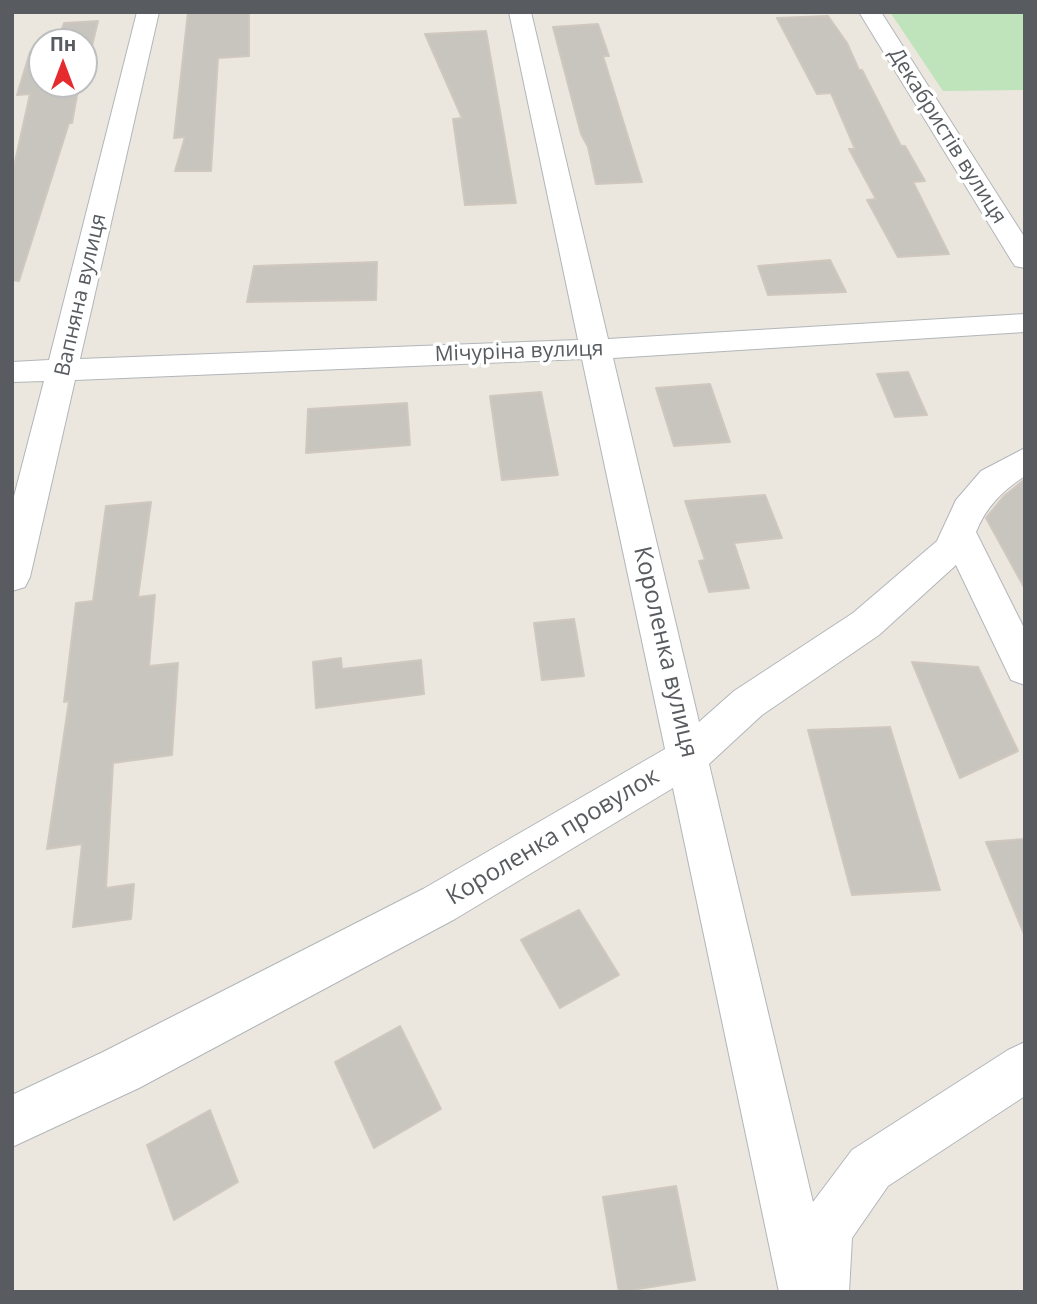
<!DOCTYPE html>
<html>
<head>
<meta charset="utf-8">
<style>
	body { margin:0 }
	#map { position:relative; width:1037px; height:1304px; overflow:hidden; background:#ebe7df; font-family:"Open Sans",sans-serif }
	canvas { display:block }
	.frame { position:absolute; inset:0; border:14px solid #585c60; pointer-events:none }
	.north { position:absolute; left:28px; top:28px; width:70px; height:70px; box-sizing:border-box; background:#fff; border:2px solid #bcbebf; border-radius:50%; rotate:0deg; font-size:19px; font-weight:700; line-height:28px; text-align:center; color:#585c60 }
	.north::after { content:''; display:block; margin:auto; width:24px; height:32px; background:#e62b2f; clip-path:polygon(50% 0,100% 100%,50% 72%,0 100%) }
</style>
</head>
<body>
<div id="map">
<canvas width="1037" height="1304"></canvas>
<div class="frame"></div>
<div class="north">Пн</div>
</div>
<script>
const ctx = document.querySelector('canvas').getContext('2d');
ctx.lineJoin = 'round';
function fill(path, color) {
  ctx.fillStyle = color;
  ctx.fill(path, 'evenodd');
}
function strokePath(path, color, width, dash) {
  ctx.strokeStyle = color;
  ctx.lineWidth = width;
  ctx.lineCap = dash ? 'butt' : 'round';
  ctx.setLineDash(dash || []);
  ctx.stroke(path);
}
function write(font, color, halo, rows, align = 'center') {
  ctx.font = font + ' "Open Sans",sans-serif';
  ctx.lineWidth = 7;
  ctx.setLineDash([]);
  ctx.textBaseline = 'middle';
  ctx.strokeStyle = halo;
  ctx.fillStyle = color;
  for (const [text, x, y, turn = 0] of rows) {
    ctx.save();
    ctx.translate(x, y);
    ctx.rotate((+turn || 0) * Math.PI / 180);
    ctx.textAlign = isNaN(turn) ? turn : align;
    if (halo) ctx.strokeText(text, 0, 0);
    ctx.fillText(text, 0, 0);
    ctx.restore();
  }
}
fill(new Path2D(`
	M890 12H1025V90L943 91Z`), '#bfe3bb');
const building = new Path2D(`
	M188 12H249V56L218 58 211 171H175L185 137 174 138Z
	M828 16 847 43 859 70H862L901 146H905L925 181 913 182 949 254 898 257 867 200 876 199 849 149H855L831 93 817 94 777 18Z
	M98 21 89 58H84V42H57L64 23Z
	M598 24 609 56H603L642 182 596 184 588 147 581 134 553 27Z
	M486 31 516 203 465 205 453 119 462 118 425 34Z
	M42 51V84H79L72 123H69L19 281 12 280V175L30 94 17 95 30 52Z
	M830 260 846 292 768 295 758 266Z
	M377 262 376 300 247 302 254 266Z
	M908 372 927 415 895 417 877 374Z
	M710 384 730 442 674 446 656 388Z
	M541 392 558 475 502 480 490 396Z
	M407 403 410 445 306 453 308 409Z
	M1025 479V589L986 518 1004 496Z
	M765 495 782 538 734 543 749 588 709 592 699 561 705 560 685 501Z
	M151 502 138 597 155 595 149 666 178 663 172 755 113 763 106 888 134 884 131 919 73 927 82 844 47 849 69 701 64 702 76 603 93 601 106 506Z
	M574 619 584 676 542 680 534 623Z
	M341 658 342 669 421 660 424 694 316 708 313 662Z
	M912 662 978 667 1018 751 960 778Z
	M890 727 940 890 852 895 808 730Z
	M1025 839V934H1024L986 842Z
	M579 910 619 975 560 1008 521 940Z
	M400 1026 441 1109 374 1148 335 1062Z
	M210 1110 238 1182 174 1220 147 1145Z
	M676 1186 695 1280 619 1292 603 1197Z`);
fill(building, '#c8c4be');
strokePath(building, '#d0c8be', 2);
const minor = new Path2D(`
	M137 12H159L80 359 578 340 509 12H531L608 339 1025 314V332L613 358 699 722 734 691 853 613 937 541 956 500 981 471 1025 448V476C1002 491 986 507 976 532L1025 630V685L1011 680 956 565 879 635 762 715 709 764 813 1202 852 1150 1008 1050 1025 1042V1096L888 1186 852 1238 849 1292H779L673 788 455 919 139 1088 12 1147V1095L103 1052 423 889 665 749 582 359 75 380 30 577 25 587 12 591V504L44 381 12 382V362L49 360Z
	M859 12H881L1025 238V268L1015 266 1011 260Z`);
strokePath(minor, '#b2b6ba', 2);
fill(minor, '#fff');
write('21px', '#585c60', '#fff', [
	["Декабристів вулиця",947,136,58],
	["Вапняна вулиця",81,295,-77],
	["Мічуріна вулиця",519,352,-2]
]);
write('24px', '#585c60', '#fff', [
	["Короленка вулиця",665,652,77],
	["Короленка провулок",553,837,-31]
]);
</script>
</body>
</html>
